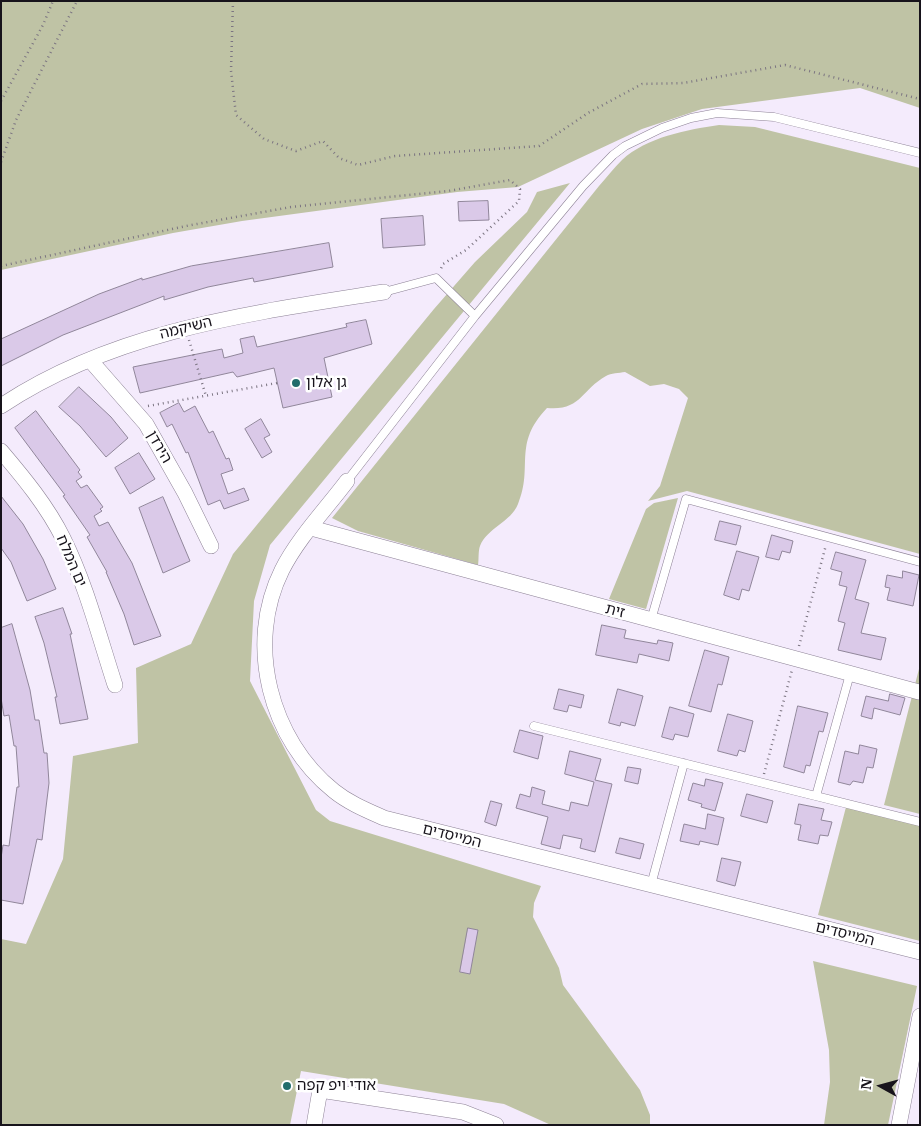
<!DOCTYPE html>
<html>
<head>
<meta charset="utf-8">
<style>
	body { margin:0 }
	#map { position:relative; width:921px; height:1126px; overflow:hidden; background:#f4ebfc; font-family:"IBM Plex Serif",serif }
	canvas { display:block }
	.frame { position:absolute; inset:0; border:2px solid #17131b; pointer-events:none }
	.north { position:absolute; left:856px; top:1061px; width:50px; height:50px; -webkit-text-stroke:4px #fff; paint-order:stroke; rotate:277deg; font-size:14px; font-weight:700; line-height:20px; text-align:center; color:#17131b }
	.north::after { content:''; display:block; margin:auto; width:18px; height:22px; background:#17131b; clip-path:polygon(50% 0,100% 100%,50% 72%,0 100%) }
</style>
</head>
<body>
<div id="map">
<canvas width="921" height="1126"></canvas>
<div class="frame"></div>
<div class="north">N</div>
</div>
<script>
const ctx = document.querySelector('canvas').getContext('2d');
ctx.lineJoin = 'round';
function fill(path, color) {
  ctx.fillStyle = color;
  ctx.fill(path, 'evenodd');
}
function strokePath(path, color, width, dash) {
  ctx.strokeStyle = color;
  ctx.lineWidth = width;
  ctx.lineCap = dash ? 'butt' : 'round';
  ctx.setLineDash(dash || []);
  ctx.stroke(path);
}
function write(font, color, halo, rows, align = 'center') {
  ctx.font = font + ' "IBM Plex Serif","Noto Sans Hebrew",serif';
  ctx.lineWidth = 5;
  ctx.setLineDash([]);
  ctx.textBaseline = 'middle';
  ctx.strokeStyle = halo;
  ctx.fillStyle = color;
  for (const [text, x, y, turn = 0] of rows) {
    ctx.save();
    ctx.translate(x, y);
    ctx.rotate((+turn || 0) * Math.PI / 180);
    ctx.textAlign = isNaN(turn) ? turn : align;
    if (halo) ctx.strokeText(text, 0, 0);
    ctx.fillText(text, 0, 0);
    ctx.restore();
  }
}
fill(new Path2D(`
	M1 1H920V108L860 88 702 109 642 129 518 187 457 192 242 221 173 233 1 270Z
	M719 125 755 127 920 168V554L687 491 648 501 660 486 688 398 679 389 664 384 650 386 625 372C619 373 611 373 606 376 581 390 581 411 547 408 512 445 534 466 518 504 511 522 487 528 480 546 478 551 479 560 478 565L358 531 332 518 599 186C606 178 614 168 622 160 647 137 686 130 719 125Z
	M570 183 270 545 254 601 250 681 316 810 330 821 541 886 534 903 533 917 559 968 563 985 640 1090 650 1115V1125H551L504 1104 301 1071 290 1125H1V939L26 944 63 859 73 756 138 743 136 668 191 644 233 554 434 309 475 262 527 212 537 192Z
	M678 498 646 609 609 599 646 509 654 503Z
	M920 665V814L884 805Z
	M846 807 920 826V941L818 915Z
	M813 961 917 986 888 1125H824L830 1082 829 1050Z`), '#bfc3a5');
const building = new Path2D(`
	M488 201 489 220 459 221 458 202Z
	M423 216 425 245 383 248 381 219Z
	M329 243 333 267 254 282 253 278 208 287 164 300V296L63 335 1 366V339L99 294 142 278V280L191 266Z
	M366 320 372 344 324 358 332 397 283 408 274 368 237 377 233 372 140 393 133 367 222 349 224 358 243 353 240 339 254 336 257 347 347 327 346 324Z
	M79 387 111 417 128 438 106 457 80 426 59 407Z
	M179 403 184 412 195 406 209 433 213 431 226 459 229 458 233 470 221 474 228 494 244 488 249 500 224 509 220 500 208 505 188 452 186 453 172 424 167 427 160 413Z
	M36 411 80 470 78 472 82 477 76 481 81 488 87 485 103 507 100 509 102 511 94 516 99 526 108 522 132 563 161 636 134 645 124 614 106 572H107L87 537 90 535 63 496 65 495 15 428Z
	M261 419 270 435 264 438 272 452 262 458 245 429Z
	M139 453 155 479 130 494 115 468Z
	M1 496 23 524 43 559 56 589 27 601 11 562 1 548Z
	M163 497 190 561 163 573 139 508Z
	M720 521 741 526 736 545 715 540Z
	M772 535 793 541 790 553 782 551 779 560 766 557Z
	M737 551 759 557 749 591 742 589 739 600 724 595Z
	M836 552 866 560 855 599 869 603 861 633 886 638 881 660 838 650 845 623 838 621 847 587 839 585 842 572 831 569Z
	M903 571 919 575 913 606 887 600 890 588 885 587 887 575 902 578Z
	M63 608 72 634H70L88 719 60 724 55 697H57L44 643 35 617Z
	M12 624 30 690 35 720H39L44 753H47L49 783 42 840 37 839 23 904 1 900V858L3 845 9 846 17 787H19L16 746H14L9 715 4 716 1 698V628Z
	M602 625 626 630 624 638 657 644 658 640 673 643 669 661 639 654 637 663 596 655Z
	M705 650 729 657 722 685 718 684 711 712 689 706Z
	M559 689 584 695 581 708 569 705 567 712 554 709Z
	M618 689 643 696 635 726 621 722 620 726 609 723Z
	M890 694 905 698 900 715 874 708 872 719 861 716 866 696 888 701Z
	M798 706 828 713 823 732 819 731 810 766 806 765 804 773 784 767Z
	M670 707 694 714 688 737 675 734 673 740 662 737Z
	M728 714 753 721 745 752 739 750 737 756 718 751Z
	M520 730 543 736 538 759 514 752Z
	M860 745 877 749 873 768 867 767 863 783 853 781 850 785 838 782 845 751 858 754Z
	M570 751 601 759 595 780 612 784 595 852 580 848 582 839 563 835 560 849 541 844 548 817 516 808 520 794 530 797 532 787 545 791 542 804 569 811 571 802 588 806 594 782 565 774Z
	M628 767 641 769 638 784 625 781Z
	M706 779 723 783 715 811 701 807 702 804 688 800 693 783 704 786Z
	M747 794 773 801 767 823 741 816Z
	M491 801 502 804 496 826 485 822Z
	M799 804 824 809 821 820 832 822 828 836 820 835 818 844 798 840 801 825 795 824Z
	M708 814 724 818 718 845 700 841 699 845 680 841 684 824 705 829Z
	M620 838 644 844 640 859 616 853Z
	M722 858 741 862 735 886 717 881Z
	M468 928 478 930 470 974 460 972Z`);
fill(building, '#dac9e8');
strokePath(building, '#90869a', 1);
const service = new Path2D(`
	M384 292 436 278 475 316
	M347 481 475 316 583 186 613 155 625 146 662 128 691 118 717 113 774 117 920 153
	M651 620 686 499 920 562
	M534 726 920 822
	M816 796 850 674
	M651 885 684 763`);
const minor = new Path2D(`
	M90 360 146 424 185 493 211 546
	M1 406C115 330 252 313 384 292
	M1 451C24 478 47 506 63 538 86 584 99 636 115 685
	M347 481C326 509 298 538 282 570 245 644 270 740 334 791 349 803 366 810 384 818L920 952
	M311 528 919 692
	M314 1125 320 1090 463 1112 496 1125
	M899 1125 920 1016`);
strokePath(service, '#8d8296', 9);
strokePath(minor, '#8d8296', 16);
strokePath(new Path2D(`
	M233 1 231 71 236 115 264 139 296 151 323 141 339 158 358 165 395 156 539 146 588 113 642 84 683 83 785 65 920 99
	M1 101 43 25 53 1
	M1 162 16 120 77 1
	M1 266 186 226 291 207 448 191 510 180 520 189 519 201 466 250 443 264 440 271
	M189 340 206 396
	M148 406 277 383
	M799 646 826 545
	M764 774 792 670`), '#7b7481', 2.5, [1, 4]);
strokePath(service, '#fff', 8);
strokePath(minor, '#fff', 15);
for (const [x, y, r, color] of [
	[296,383,5,"#216d6c"],
	[287,1086,5,"#216d6c"]
]) {
  const dot = new Path2D();
  dot.arc(x, y, r, 0, 2 * Math.PI);
  ctx.fillStyle = color;
  ctx.fill(dot);
  strokePath(dot, '#fff', 2);
}
write('15px', '#17131b', '#fff', [
	["השיקמה",186,328,-14],
	["הירדן",159,447,60],
	["ים המלח",71,561,67],
	["זית",615,611,15],
	["המייסדים",452,836,14],
	["המייסדים",845,934,14]
]);
write('15px', '#17131b', '#fff', [
	["גן אלון",306,383],
	["אודי ויפ קפה",297,1086]
], 'left');
</script>
</body>
</html>
